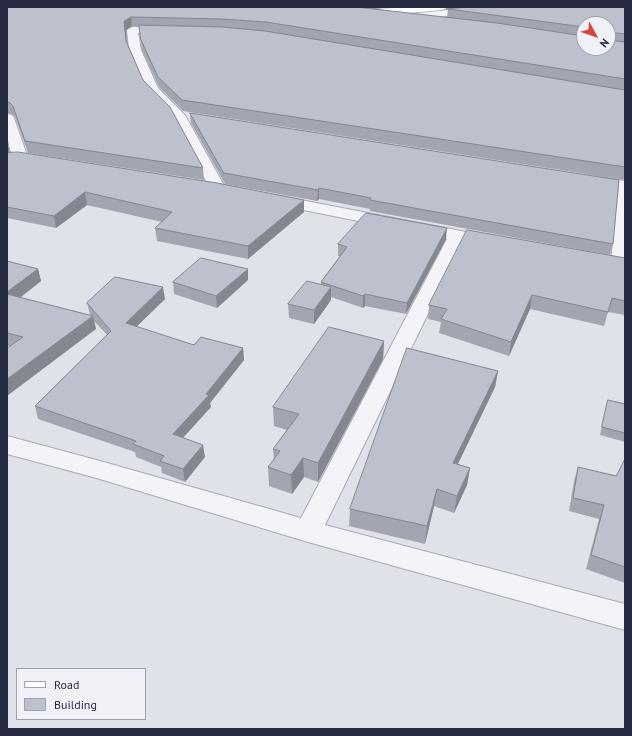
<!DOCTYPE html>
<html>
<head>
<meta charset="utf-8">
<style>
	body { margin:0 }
	#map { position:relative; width:632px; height:736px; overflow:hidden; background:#e0e2ea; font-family:"PT Sans",sans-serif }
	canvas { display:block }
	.frame { position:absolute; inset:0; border:8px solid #272c43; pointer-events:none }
	.legend { position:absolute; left:16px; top:668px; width:130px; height:52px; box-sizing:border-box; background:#f0f1f7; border:1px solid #a0a2af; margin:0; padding:5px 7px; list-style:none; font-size:12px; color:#272c43 }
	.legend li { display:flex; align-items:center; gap:8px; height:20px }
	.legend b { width:20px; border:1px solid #a0a2af }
	.north { position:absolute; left:576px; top:16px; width:40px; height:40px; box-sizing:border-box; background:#f0f1f7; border:1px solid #a0a2af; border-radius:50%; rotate:130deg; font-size:11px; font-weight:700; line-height:16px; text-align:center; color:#272c43 }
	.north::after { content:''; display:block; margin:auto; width:14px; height:18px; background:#d8433c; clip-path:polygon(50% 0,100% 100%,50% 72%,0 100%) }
</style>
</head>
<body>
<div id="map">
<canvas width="632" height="736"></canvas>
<div class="frame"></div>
<ul class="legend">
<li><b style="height:5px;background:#fff"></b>Road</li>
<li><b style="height:11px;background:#bdc0cd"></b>Building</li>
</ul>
<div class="north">N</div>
</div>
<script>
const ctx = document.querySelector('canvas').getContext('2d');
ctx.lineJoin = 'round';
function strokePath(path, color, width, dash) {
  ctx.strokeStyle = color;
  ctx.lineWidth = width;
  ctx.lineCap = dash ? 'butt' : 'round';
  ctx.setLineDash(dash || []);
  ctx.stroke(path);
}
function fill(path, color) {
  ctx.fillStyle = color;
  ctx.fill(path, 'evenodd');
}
const street = new Path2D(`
	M478 7H512L507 10 409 20 404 17 409 14Z
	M132 27H169L174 30 169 33H138L141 50 158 88 185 115 226 189 224 192 218 194 212 192 172 117 146 90 129 50 127 30Z
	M7 114 12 115 14 118 28 158 26 161 21 162 16 161C6 147 7 130 7 114Z
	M590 175 625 181V268L620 270 613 268 611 264 617 192 619 190 584 183 582 180 584 177Z
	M275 195 492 237 498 238 501 242 498 246 492 247 463 242 325 525 625 604V630L308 542 93 477 7 454V436L93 459 301 518 447 239 269 203 267 200 269 197Z`);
strokePath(street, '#a8abb8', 2);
fill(street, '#f3f4f8');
fill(new Path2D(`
	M408 7H446L441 10 374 16 369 13 374 10Z`), '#fff');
fill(new Path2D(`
	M7 7 447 18 448 9 625 7V180L183 111 159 87 142 50 139 26H132L126 30 127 42 143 80 203 168 204 180 28 153 15 117 12 114 7 113ZM584 24H608V48H584Z
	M359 7H392L373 9Z
	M190 113 613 244 610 255 370 211V209L319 199 317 201 225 184 191 123Z
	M7 142 10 153 304 212 248 259 157 241 155 228 162 222 87 205 56 228 7 218Z
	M446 239 406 314 365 306 363 308 331 297V300L314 324 289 318 288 304 321 284V282L340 256H338V244Z
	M625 258V315L608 312 604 326 530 309 509 356 439 333 441 322 428 319 429 305Z
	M7 261 38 269 41 281 20 298 90 315 87 303 165 299 136 327 194 345 243 348 244 360 210 403 211 407 183 438 205 457 185 482 162 473 161 467 136 457 135 452 38 419 35 406 107 335 94 321 96 329 10 346 7 345Z
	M248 280 217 308 174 294 173 282Z
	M384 341 383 359 318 482 304 477 292 494 269 486 268 467 274 460 273 449 287 430 274 426 273 407Z
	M498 371 495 387 458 464 470 468 467 485 454 513 434 506 425 544 349 526 350 509Z
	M608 400 625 404V442L600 435Z
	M625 459V583L586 569 599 519 569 511 574 481 578 467 616 476Z`), '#a3a5b0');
fill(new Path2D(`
	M373 7H392L373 9Z
	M446 7H463L446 9Z
	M131 17 132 26 126 30 128 50 124 21Z
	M7 142 10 154 7 155Z
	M319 188V199L317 201 318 190Z
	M85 192 87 205 56 228 54 216Z
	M304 200V212L248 259V246Z
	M447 228 446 239 406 314 407 303Z
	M38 269 41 281 9 306 7 300V292Z
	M248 269V280L217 308 216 296Z
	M163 287 165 299 128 335 126 323Z
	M331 287V300L314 324V310Z
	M365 294V306L363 308V296Z
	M532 295 530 309 509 356 511 342Z
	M93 316 96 329 7 396V379Z
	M384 341 383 359 318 482V463Z
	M243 348 244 360 210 403 211 407 175 446 173 434 206 394Z
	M498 371 495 387 450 480 453 463Z
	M203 445 205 457 185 482 183 469Z
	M303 458 304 477 292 494 291 475Z
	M470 468 467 485 454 513 457 496Z
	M437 489 434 506 425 544 427 526Z`), '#848690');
const building = new Path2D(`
	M7 7H356L497 23 584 36V48H608V39L609 40 625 42V79L266 22 222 19 131 17 124 21 126 41 143 80 170 107 203 168 25 141 13 106 10 103 7 102Z
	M467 7H625V34L609 32 608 37V24H584V27L448 9Z
	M139 25 222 27 265 31 625 90V167L182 100 158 77 141 40Z
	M190 113 619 180 613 244 370 200 371 198 319 188 318 190 224 173Z
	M18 152 217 183 304 200 248 246 155 228 172 212 85 192 54 216 7 207V153Z
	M366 213 447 228 407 303 365 294 363 296 321 282 347 247 338 244Z
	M467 230 625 258V301L612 298 608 312 532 295 511 342 441 319 447 309 429 305Z
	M201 258 248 269 216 296 173 282Z
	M7 261 38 269 7 292Z
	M115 277 163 287 126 323 194 345 201 337 243 348 206 394 209 395 173 434 203 445 183 469 160 461 164 456 133 444 136 441 35 406 111 331 87 303Z
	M307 281 331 287 314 310 288 304Z
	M7 294 93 316 7 379V348L23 337 7 333Z
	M329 327 384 341 318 463 303 458 291 475 268 467 280 451 273 449 299 414 273 407Z
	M407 348 498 371 453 463 470 468 457 496 437 489 427 526 350 509Z
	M608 400 625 404V433L602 427Z
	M625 459V567L591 555 604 505 573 498 578 467 616 476Z`);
fill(building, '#bdc0cd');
strokePath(building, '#848690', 1);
</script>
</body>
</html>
